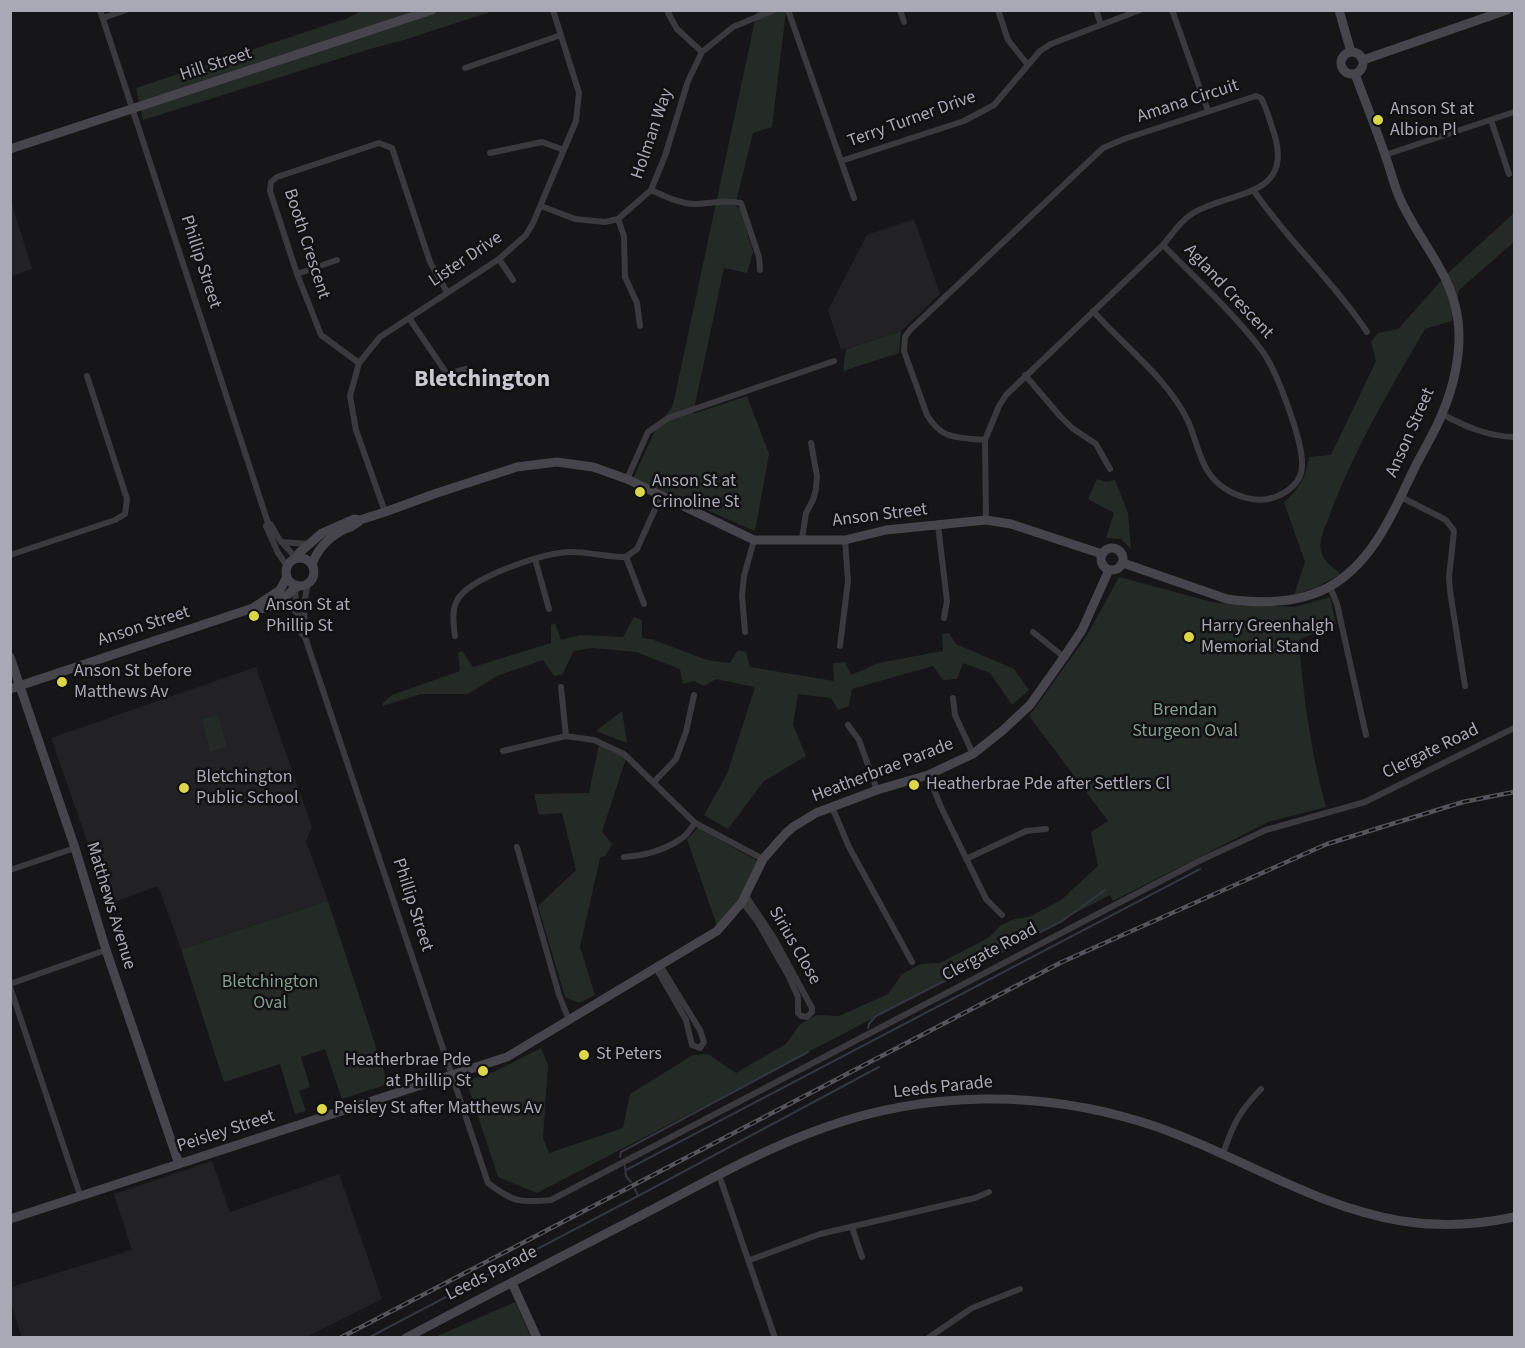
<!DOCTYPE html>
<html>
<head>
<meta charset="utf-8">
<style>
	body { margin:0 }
	#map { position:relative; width:1525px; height:1348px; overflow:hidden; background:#161517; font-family:"Source Sans 3",sans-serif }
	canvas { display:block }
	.frame { position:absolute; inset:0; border:12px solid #a9a9b5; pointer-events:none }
</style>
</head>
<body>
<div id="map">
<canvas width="1525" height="1348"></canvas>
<div class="frame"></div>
</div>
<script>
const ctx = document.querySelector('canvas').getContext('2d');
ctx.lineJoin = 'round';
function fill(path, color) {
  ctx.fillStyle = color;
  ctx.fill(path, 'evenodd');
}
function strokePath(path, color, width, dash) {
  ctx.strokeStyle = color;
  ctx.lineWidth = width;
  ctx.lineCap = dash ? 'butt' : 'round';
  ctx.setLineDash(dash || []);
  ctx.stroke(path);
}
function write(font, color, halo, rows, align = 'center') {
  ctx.font = font + ' "Source Sans 3",sans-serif';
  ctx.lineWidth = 5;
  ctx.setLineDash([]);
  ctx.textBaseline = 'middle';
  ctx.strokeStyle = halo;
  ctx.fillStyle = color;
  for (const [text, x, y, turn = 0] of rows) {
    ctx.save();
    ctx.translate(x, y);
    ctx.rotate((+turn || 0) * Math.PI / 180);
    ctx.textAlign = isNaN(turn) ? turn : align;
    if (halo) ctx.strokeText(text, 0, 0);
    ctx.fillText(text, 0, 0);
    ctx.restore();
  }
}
fill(new Path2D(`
	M11 201 32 269 11 276H10Z
	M914 219 940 294 901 331 841 350 828 310 867 235Z
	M256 667 312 827 306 841 328 901 181 949 158 886 109 904 51 738Z
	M212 1161 230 1212 339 1174 382 1299 306 1337H22L11 1304V1287L132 1250 114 1194Z`), '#222224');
fill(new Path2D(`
	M361 11H493L404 40 370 49 143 120 136 88 348 18Z
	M757 11H786L772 127 753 133 735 206 740 208 753 252 747 273 724 268 693 414 747 396 769 454 755 531 633 478 654 433 673 405Z
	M1514 213V242L1459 290 1452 321 1425 329C1390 389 1355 448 1330 514 1326 526 1317 541 1322 554 1324 562 1334 568 1341 574L1317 587 1294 595 1305 562 1284 502C1299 490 1306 477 1309 457L1331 455 1376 361 1371 342 1378 333 1398 329 1448 273Z
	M901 331 899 353 843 371 846 349Z
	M1097 479 1106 482 1115 480 1128 513 1131 549 1121 539 1106 538 1114 513 1088 499Z
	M1119 577 1216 603 1295 607 1330 597 1336 624 1299 640C1303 695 1311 753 1326 807L1268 822 1113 901 1110 895 537 1193 498 1177 468 1086 469 1080 496 1071 541 1048 548 1065 543 1138 549 1153 623 1128 630 1094 693 1055 708 1054 736 1073 786 1044 800 1024 817 1015 839 1016 888 994 902 974 921 964 940 963 988 938 1000 926 1014 919 1029 917 1061 900 1098 866 1091 832 1108 821 1029 716 1086 637Z
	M634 617 642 620V638L651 639 707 660 730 663 738 650 746 652 750 667 834 681 833 663 845 662 851 675 879 663 943 651 942 634 949 633 956 644 1014 669 1029 690 1012 705 990 673 963 663 957 679 943 680 933 666 852 689 849 706 838 710 831 698 798 694 793 725 806 756 764 781 728 829 704 815 727 774 755 687 716 679 704 686 694 681 683 684 680 669 636 652 593 648 574 651 562 675 554 676 543 660 497 676 468 694H421L383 706V703L392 695 460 671 458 653 462 651 473 667 551 643V625L555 623 561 640 580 635 623 637Z
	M622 711 627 743 596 731Z
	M218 715 227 747 210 751 202 719Z
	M599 745 626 758 602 832 612 844 606 855 600 858 580 947 595 995 579 1003 565 997 538 906 576 870 562 813 539 815 534 794 589 793Z
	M698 828 758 861 740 896 717 926 687 839Z
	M328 901 388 1084 342 1099 325 1049 301 1057 310 1087 299 1091 306 1111 295 1114 280 1064 224 1082 181 949Z
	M515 1302 531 1337H435Z`), '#242b27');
strokePath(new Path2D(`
	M868 1028 869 1024 876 1016 1062 921 1105 890
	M620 1157 621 1152 808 1052
	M625 1166 626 1176 631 1182
	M626 1170 1200 869
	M638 1196 879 1067
	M368 1338 638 1196 635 1189`), '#323640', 2);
strokePath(new Path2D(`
	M100 10 268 523 266 526 278 553 287 566
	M670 10 668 13 677 29 702 52
	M788 10 854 198
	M900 10 904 22
	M998 10 1008 40 1028 65
	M1096 10 1101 25
	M1172 10 1208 111
	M103 18 126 10
	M465 68 561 35
	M1491 120 1509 174
	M490 153 542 142 564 150
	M1385 155 1514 112
	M841 161 964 121 994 105 1040 51 1051 44 1140 10
	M651 190C665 196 678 203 693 204 711 204 722 199 741 203L759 257 760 270
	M1254 191C1288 241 1334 282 1367 332
	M541 206 575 219 605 222 618 219 651 190 665 156 688 81 702 52 733 27 774 10
	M618 219 624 236 625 277 637 303 640 326
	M499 259 513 280
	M297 274 337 260
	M1093 311C1124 346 1168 379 1188 421 1199 446 1200 472 1224 488 1241 499 1262 504 1280 495 1292 489 1301 481 1302 467 1304 443 1277 372 1263 352 1234 313 1196 279 1163 245
	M409 318 447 374 466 369
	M359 363 321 335 297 274 270 191 271 182 277 177 379 143 392 148 430 262 447 292
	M1025 375 1060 416 1072 428 1096 444 1110 469
	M1442 414C1466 427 1487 436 1514 437
	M985 440C957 437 943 441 927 415L904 351 905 337 910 330 1103 148 1124 139 1256 96 1261 98C1267 108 1270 122 1274 133 1294 197 1234 190 1195 212 1182 219 1173 233 1163 245L1006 395 999 406 985 440 986 520
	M627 479 648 432 668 418 834 361
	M1401 497 1446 520 1454 531 1449 577 1450 591 1465 686
	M385 512 356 430 350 396 359 363 380 337 499 259 526 235 533 223 576 121 579 93 553 10
	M268 523 271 525 279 539 296 558
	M938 525 947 601 944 618
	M802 539 806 513 813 500 816 489 817 476 811 443
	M281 542 309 544
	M10 555 115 520 125 514 127 499 87 376
	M626 557 644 604
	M535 559 549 609
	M298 587 295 593 301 633 305 637 488 1183C513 1202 519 1203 551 1200L1199 861 1266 830 1365 802 1514 728
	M1330 587 1337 604 1366 735
	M278 602 289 605 297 613
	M745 632 742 595 744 576 754 540
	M1033 632 1064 657
	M455 636C453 622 451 607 460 596 476 576 545 552 571 552 589 552 607 557 626 557L637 549 661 496
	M305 637 304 604 308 582
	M840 646 848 581 845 540
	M561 687 566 736
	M953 698 955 715 973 754
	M848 725 859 740 877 790
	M503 751 566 736 594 740 624 754 695 823 763 859
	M928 775 941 807 986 899 1002 915
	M654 782 676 759 686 732 694 695
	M832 807 849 847 912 962
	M517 847 559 995 569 1020
	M624 857C643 856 666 850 682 838 687 835 691 828 695 823
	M966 859 1026 831 1046 829
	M10 870 75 848
	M742 902 757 921 788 975 798 997V1013L801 1016 807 1017 812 1012V1008L774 938 746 896
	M656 968 686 1020 692 1045 700 1048 704 1042 700 1030 660 965
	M10 984 106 950
	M10 987 80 1195
	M1223 1154C1233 1124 1239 1112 1261 1089
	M719 1175 775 1338
	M852 1227 862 1257
	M750 1260 820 1234 975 1198 989 1192
	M928 1338 972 1308 1020 1289`), '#3a393d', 6);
strokePath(new Path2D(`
	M1339 10 1351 52
	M1341 63a11 11 0 1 1 22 0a11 11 0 1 1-22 0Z
	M1363 60 1507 10
	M10 149 432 10
	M1101 559a11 11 0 1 1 22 0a11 11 0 1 1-22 0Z
	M299 558V553L322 533 354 519 360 520 385 512 437 493 517 467 557 462 593 467 627 479 754 540H845L886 530 986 520 1011 524 1102 554
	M286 572a14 14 0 1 1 28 0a14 14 0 1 1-28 0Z
	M1123 563 1227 599C1261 604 1299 603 1329 587 1374 562 1394 510 1415 467 1424 449 1435 432 1442 414 1454 386 1462 351 1458 320 1451 269 1416 239 1398 194 1393 182 1390 168 1385 155 1376 128 1365 101 1355 74
	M312 565C317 549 328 538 343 530 350 527 355 526 360 520
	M253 608 280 590 287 577
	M10 657 75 848 106 950 179 1164
	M10 689 253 608C267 612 289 597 296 585
	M10 1219 507 1057 717 931 742 902 763 859 786 833 793 827 816 813 832 807 877 790 928 775 973 754 1002 731 1030 705 1064 657 1082 630 1109 570
	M512 1283 537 1338
	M406 1338C483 1297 561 1257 638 1217 700 1185 760 1150 826 1127 927 1091 1039 1090 1142 1122 1229 1149 1312 1207 1402 1221 1440 1227 1477 1225 1514 1217`), '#46454b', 9);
const rail = new Path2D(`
	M340 1338 1062 962 1327 844 1463 802 1514 792`);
strokePath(rail, '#54545a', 4.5);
strokePath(rail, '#111012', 2, [7]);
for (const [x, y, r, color] of [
	[1378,120,6,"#dbd64a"],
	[640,492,6,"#dbd64a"],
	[254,616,6,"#dbd64a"],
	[1189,637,6,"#dbd64a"],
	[62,682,6,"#dbd64a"],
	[914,785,6,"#dbd64a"],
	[184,788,6,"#dbd64a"],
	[584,1055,6,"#dbd64a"],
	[483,1071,6,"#dbd64a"],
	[322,1109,6,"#dbd64a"]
]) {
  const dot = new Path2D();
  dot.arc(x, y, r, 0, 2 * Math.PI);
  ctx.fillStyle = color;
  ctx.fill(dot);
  strokePath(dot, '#111012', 2);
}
write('18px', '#a9a9b5', '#111012', [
	["Hill Street",216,65,-18],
	["Amana Circuit",1188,102,-18],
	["Terry Turner Drive",912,120,-20],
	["Holman Way",653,134,-71],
	["Booth Crescent",306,244,72],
	["Lister Drive",466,260,-34],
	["Phillip Street",200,262,72],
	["Agland Crescent",1228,292,47],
	["Anson Street",1411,433,-66],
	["Anson Street",880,516,-7],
	["Anson Street",144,627,-18],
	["Clergate Road",1431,752,-26],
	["Heatherbrae Parade",883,771,-21],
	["Phillip Street",412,905,72],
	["Matthews Avenue",110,906,73],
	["Sirius Close",794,946,60],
	["Clergate Road",990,953,-28],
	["Leeds Parade",943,1088,-6],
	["Peisley Street",226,1132,-18],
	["Leeds Parade",492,1274,-27]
]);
write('18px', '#a9a9b5', '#111012', [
	["Anson St at",1390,110],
	["Albion Pl",1390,131],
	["Anson St at",652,482],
	["Crinoline St",652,503],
	["Anson St at",266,606],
	["Phillip St",266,627],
	["Harry Greenhalgh",1201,627],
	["Memorial Stand",1201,648],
	["Anson St before",74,672],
	["Matthews Av",74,693],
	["Bletchington",196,778],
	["Public School",196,799],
	["Heatherbrae Pde after Settlers Cl",926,785],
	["St Peters",596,1055],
	["Heatherbrae Pde",471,1061,"right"],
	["at Phillip St",471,1082,"right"],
	["Peisley St after Matthews Av",334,1109]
], 'left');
write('18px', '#839e8d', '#111012', [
	["Brendan",1185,711],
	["Sturgeon Oval",1185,732],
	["Bletchington",270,983],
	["Oval",270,1004]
]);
write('bold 24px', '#cac9d2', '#111012', [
	["Bletchington",482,381]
]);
</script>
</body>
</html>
